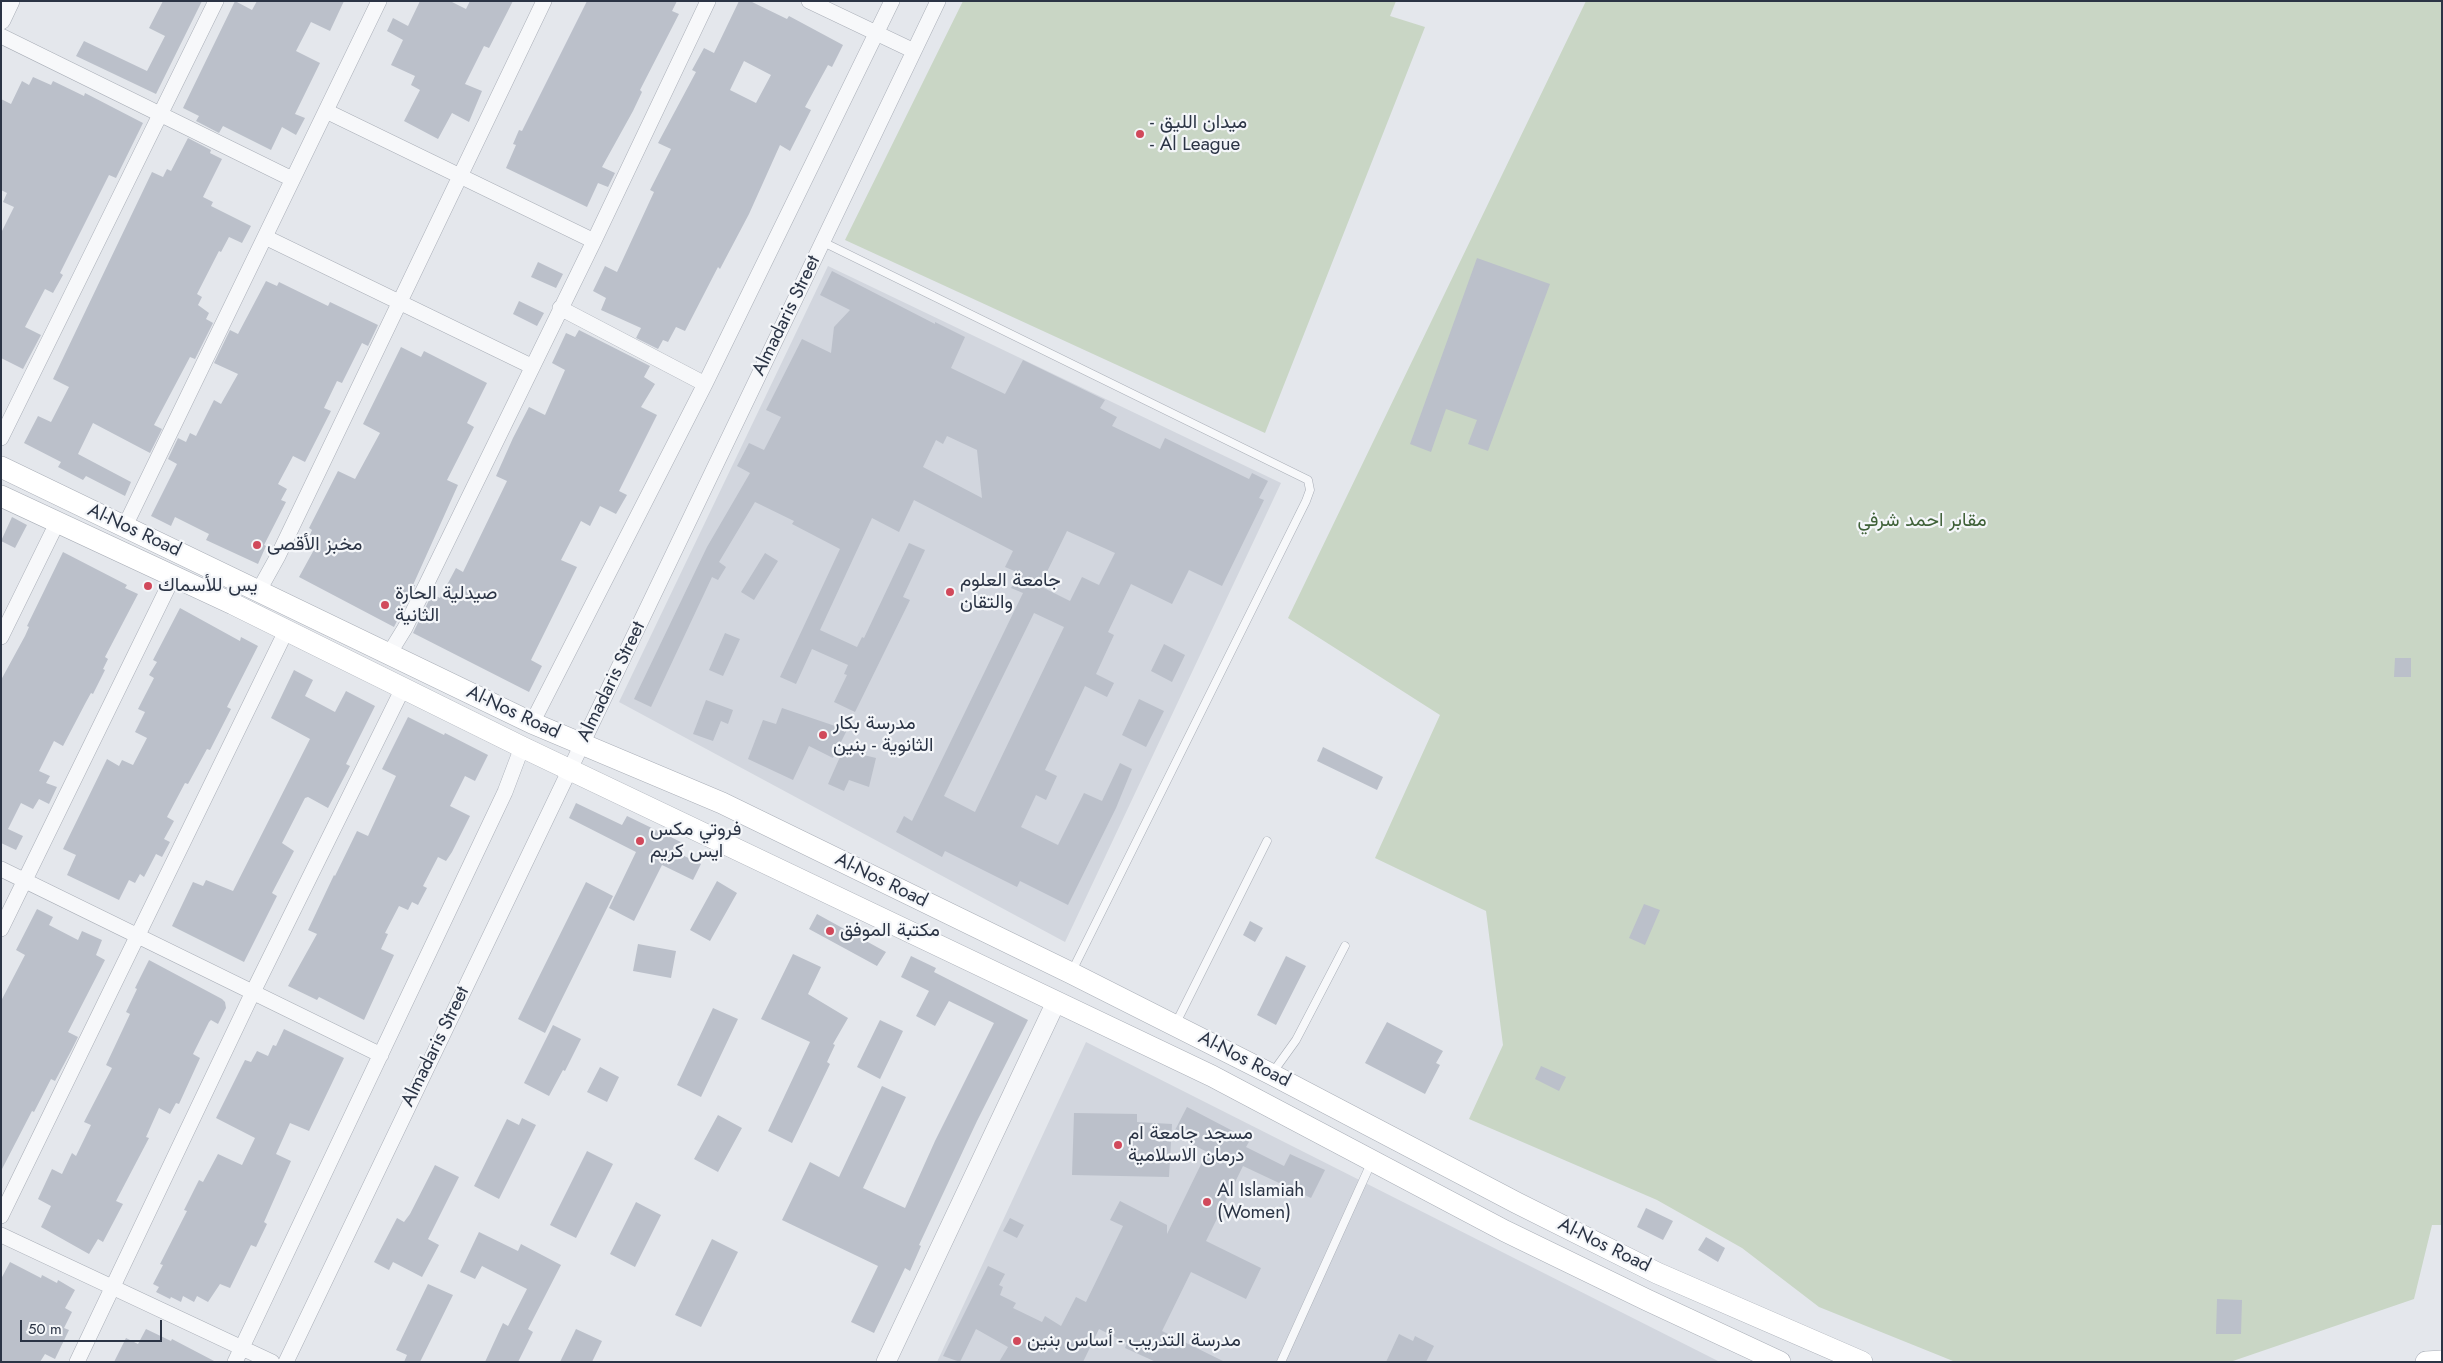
<!DOCTYPE html>
<html>
<head>
<meta charset="utf-8">
<style>
	body { margin:0 }
	#map { position:relative; width:2443px; height:1363px; overflow:hidden; background:#e4e7ec; font-family:Jost,sans-serif }
	canvas { display:block }
	.frame { position:absolute; inset:0; border:2px solid #2b3445; pointer-events:none }
	.scale { position:absolute; left:20px; top:1320px; width:142px; height:22px; box-sizing:border-box; border:2px solid #2b3445; border-top:0; padding-left:6px; font-size:15px; line-height:18px; white-space:nowrap; color:#2b3445; -webkit-text-stroke:4px #f4f6f9; paint-order:stroke }
</style>
</head>
<body>
<div id="map">
<canvas width="2443" height="1363"></canvas>
<div class="frame"></div>
<div class="scale">50 m</div>
</div>
<script>
const ctx = document.querySelector('canvas').getContext('2d');
ctx.lineJoin = 'round';
function fill(path, color) {
  ctx.fillStyle = color;
  ctx.fill(path, 'evenodd');
}
function strokePath(path, color, width, dash) {
  ctx.strokeStyle = color;
  ctx.lineWidth = width;
  ctx.lineCap = dash ? 'butt' : 'round';
  ctx.setLineDash(dash || []);
  ctx.stroke(path);
}
function write(font, color, halo, rows, align = 'center') {
  ctx.font = font + ' Jost,Vazirmatn,sans-serif';
  ctx.lineWidth = 4.5;
  ctx.setLineDash([]);
  ctx.textBaseline = 'middle';
  ctx.strokeStyle = halo;
  ctx.fillStyle = color;
  for (const [text, x, y, turn = 0] of rows) {
    ctx.save();
    ctx.translate(x, y);
    ctx.rotate((+turn || 0) * Math.PI / 180);
    ctx.textAlign = isNaN(turn) ? turn : align;
    if (halo) ctx.strokeText(text, 0, 0);
    ctx.fillText(text, 0, 0);
    ctx.restore();
  }
}
fill(new Path2D(`
	M828 266 1281 483 1065 942 619 702Z
	M1086 1042 1720 1362H937Z`), '#d2d6de');
fill(new Path2D(`
	M963 1H1396L1390 16 1425 27 1265 433 845 240Z
	M1586 1H2442V1225H2432L2414 1299 2230 1362 1953 1361 1819 1307 1742 1248 1657 1200 1469 1119 1503 1045 1486 911 1375 858 1440 715 1288 618Z`), '#c9d6c5');
fill(new Path2D(`
	M163 1H202L156 94 76 56 84 41 147 71 165 36 149 28Z
	M235 1 252 10 257 1H344L330 31 311 22 296 51 320 63 295 114 305 118 296 135 282 127 271 150 223 126 219 133 196 121 199 116 183 108Z
	M420 1H450L466 9 470 1H513L489 48 484 46 465 84 482 91 469 122 452 113 438 139 404 121 420 90 411 85 415 76 391 65 403 40 387 31 393 18 408 26Z
	M587 1H677L672 11 679 14 640 90 642 92 633 111 602 167 615 173 608 187 598 183 587 207 506 168 516 145 513 144 519 130 522 131Z
	M739 1H750L787 19 789 16 843 45 832 67 828 65 805 107 811 110 790 151 780 145 749 214 720 269 718 267 685 331 676 327 668 342 663 340 658 349 636 338 641 328 601 310 606 298 593 291 605 266 617 272 654 192 650 190 671 149 658 143 696 72 692 70 704 48 714 53ZM744 61 771 75 756 103 730 90Z
	M33 77 51 85 53 81 84 96 85 93 143 123 116 178 109 175 60 273 63 275 53 293 45 289 25 327 41 335 23 369 1 358V233L14 207 3 202 7 193 1 190V99L11 104 22 81 29 85Z
	M188 138 211 150 210 153 222 159 203 197 213 202 211 206 251 226 242 243 229 237 221 252 219 251 197 294 202 297 198 305 209 313 206 319 213 323 195 359 190 357 154 425 162 429 150 453 93 423 78 454 131 482 125 496 86 476 83 480 58 467 61 462 24 443 38 416 51 422 69 387 53 379 152 172 163 177 167 169 171 171Z
	M1477 258 1550 284 1488 451 1468 444 1477 420 1446 409 1431 452 1410 444Z
	M538 262 563 274 556 288 531 277Z
	M832 271 935 324V322L965 337 951 368 1005 394 1023 360 1105 400 1100 408 1117 417 1112 426 1160 449 1165 438 1249 479 1252 473 1268 481 1259 498 1264 500 1222 586 1189 570 1172 604 1131 584 1108 632 1114 635 1096 674 1114 683 1107 697 1085 686 1045 770 1057 776 1046 800 1036 795 1021 827 1058 845 1084 793 1102 801 1120 763 1132 769 1116 808 1068 905 1020 881 1017 887 945 851 942 857 896 832 904 816 912 821 1023 593 1011 588 1019 573 1005 567 1013 551 914 500 899 532 872 518 820 630 857 647 862 637 864 638 909 543 925 550 903 597 910 600 855 712 834 702 847 675 844 674 848 665 812 649 796 684 780 677 840 549 792 524 794 521 755 502 719 562 726 567 718 580 712 577 651 707 634 699 707 547 750 473 737 466 749 443 764 450 781 417 766 410 802 339 831 353 834 327 850 310 820 295ZM947 436 977 450 982 498 923 467 936 440 943 444ZM1067 531 1115 553 1099 585 1082 577 1070 601 1040 586ZM1034 613 1064 627 975 812 944 796Z
	M266 281 277 286 279 282 328 306 330 302 378 325 368 346 362 343 342 383 337 381 324 408 331 411 305 462 293 456 278 484 287 489 281 500 286 502 264 545 266 546 258 564 206 540 209 534 175 517 171 526 151 516 177 464 168 459 178 438 186 442 190 433 196 436 214 400 221 404 238 374 214 363 230 330 238 334Z
	M519 301 544 313 537 326 513 314Z
	M579 330 650 366 644 377 655 384 641 407 657 415 619 491 627 495 616 514 600 506 590 526 581 521 561 560 577 567 531 660 542 666 529 692 413 633 432 594 440 598 456 568 463 572 507 481 496 476 513 438 529 407 545 415 565 370 552 363 566 333 575 337Z
	M401 347 421 357 424 351 487 383 467 423 474 427 447 480 458 485 413 585H415L394 627 299 577 316 546 311 543 314 539 309 537 312 530 309 528 338 471 355 479 380 433 363 424Z
	M12 517 27 525 15 548 1 541Z
	M63 552 127 585 125 588 138 594 105 657 108 659 103 669 105 670 93 694 91 693 86 702 63 746 54 741 39 771 50 776 46 783 57 787 49 804 39 799 33 809 21 803 8 829 23 836 16 850 1 843V680L25 636 29 627 27 626Z
	M765 553 778 561 754 600 741 592Z
	M180 608 240 641 241 637 258 646 227 707 231 709 210 750 207 749 188 784 185 783 167 817 174 821 164 839 170 842 162 857 156 854 144 877 140 874 135 883 129 880 119 900 67 875 76 855 63 849 107 759 119 766 122 760 133 765 147 738 135 732 145 712 138 709 154 678 149 675 157 662 153 660Z
	M725 633 740 639 723 676 709 670Z
	M1164 644 1185 655 1172 682 1151 671Z
	M2395 658H2411V677H2394Z
	M294 670 313 680 305 696 335 712 346 691 375 706 346 764 350 766 328 808 308 797 305 798 282 843 294 851 272 893 277 896 244 962 172 926 193 882 203 886 206 880 233 891 310 739 271 718Z
	M1139 699 1164 711 1146 747 1122 735Z
	M706 700 733 710 728 724 721 721 713 741 693 734Z
	M782 708 847 730 833 758 809 746 793 780 748 759 763 720 776 724Z
	M408 717 444 735 445 733 488 755 475 781 465 776 450 806 470 816 452 852 446 861 438 857 423 886 427 888 418 905 412 902 408 910 399 906 385 933 388 934 381 949 394 955 364 1020 319 997 317 1000 288 986 317 934 308 930 334 875 335 876 357 831 368 836 396 776 382 769Z
	M1323 747 1383 777 1377 790 1317 761Z
	M843 750 876 758 869 787 849 780 844 791 828 784Z
	M576 803 622 825 627 816 685 844 680 854 701 864 693 880 662 865 634 921 609 908 636 852 569 818Z
	M717 881 737 893 710 941 690 930Z
	M586 882 613 896 545 1033 518 1019Z
	M1644 904 1660 910 1645 945 1629 938Z
	M37 909 53 917 49 925 78 940 82 931 102 940 96 955 105 960 68 1032 78 1037 71 1051 55 1081 51 1079 34 1112 32 1111 1 1171V1001L25 955 16 950Z
	M817 914 886 952 877 966 809 929Z
	M1250 921 1263 928 1255 942 1243 935Z
	M638 944 676 951 671 978 633 971Z
	M793 954 821 967 808 994 848 1018 833 1044 835 1045 827 1062 830 1064 792 1143 768 1131 810 1042 761 1019Z
	M911 956 936 968 934 972 1028 1020 977 1121 919 1245 921 1246 910 1271 905 1268 874 1333 851 1322 878 1266 782 1220 810 1162 839 1177 882 1086 906 1097 863 1188 905 1208 935 1141 994 1023 949 1001 935 1026 916 1016 929 991 901 977Z
	M1286 956 1306 966 1276 1025 1257 1015Z
	M149 960 222 999 225 1002 226 1008 218 1024 211 1020 209 1022 193 1054 200 1058 179 1104 176 1103 170 1114 159 1108 146 1137 149 1138 116 1201 123 1204 103 1242 98 1239 89 1254 41 1227 51 1206 38 1199 52 1169 62 1174 72 1153 76 1156 91 1125 84 1122 112 1068 106 1065 130 1014 126 1012 137 989 135 988Z
	M713 1008 738 1019 701 1097 677 1085Z
	M880 1020 903 1031 880 1079 857 1067Z
	M1387 1022 1443 1051 1436 1063 1440 1065 1425 1094 1365 1063Z
	M553 1025 581 1039 565 1071 563 1070 549 1096 524 1083Z
	M284 1029 344 1058 309 1131 290 1123 276 1154 291 1161 264 1222 267 1224 256 1247 251 1245 230 1288 220 1284 208 1302 197 1296 194 1302 183 1296 181 1302 171 1297 170 1299 156 1292 159 1287 153 1284 163 1265 160 1264 187 1211 184 1210 199 1180 203 1182 218 1154 242 1165 255 1138 216 1118 245 1060 251 1062 257 1051 268 1056 273 1045 276 1046Z
	M1541 1066 1566 1077 1559 1091 1535 1079Z
	M600 1067 619 1077 607 1102 587 1092Z
	M1187 1107 1250 1140 1246 1147 1284 1166 1290 1154 1325 1170 1311 1198 1243 1166 1206 1241 1261 1268 1246 1299 1191 1272 1162 1331 1225 1362H1156L1125 1348 1127 1343 1099 1329 1083 1362H999L1008 1347 976 1329 960 1362 943 1356 988 1266 1005 1274 999 1285 1003 1287 1000 1295 1016 1303 1013 1308 1042 1322 1045 1316 1061 1326 1076 1297 1086 1302 1123 1226 1110 1220 1120 1201 1167 1225V1234L1207 1152 1173 1134Z
	M1074 1113 1137 1114V1122L1172 1124 1169 1177 1072 1175Z
	M718 1115 742 1128 718 1172 694 1159Z
	M522 1118 536 1125 499 1199 474 1186 507 1119 519 1125Z
	M587 1151 613 1164 576 1238 550 1225Z
	M435 1165 459 1177 428 1239 439 1245 422 1277 393 1262 389 1270 374 1262 397 1218 404 1222 410 1214Z
	M636 1202 661 1215 635 1267 610 1254Z
	M1646 1208 1673 1221 1663 1240 1637 1227Z
	M1010 1218 1024 1225 1017 1238 1003 1231Z
	M479 1232 518 1251 521 1244 561 1265 528 1329 533 1332 518 1362H485L503 1323 508 1326 527 1289 482 1266 475 1279 460 1272Z
	M1706 1237 1725 1248 1718 1262 1698 1250Z
	M712 1239 738 1252 701 1327 675 1315Z
	M10 1262 41 1278 42 1275 57 1283 58 1280 75 1290 65 1308 72 1312 64 1328 69 1330 55 1359 45 1354 40 1362H1V1279Z
	M428 1284 453 1295 420 1362H404L407 1355 396 1350Z
	M2217 1299 2242 1300 2241 1334H2216Z
	M146 1329 171 1341 172 1339 216 1362H114L126 1338 138 1344Z
	M576 1329 602 1341 592 1362H560Z
	M1399 1334 1413 1341 1415 1336 1434 1346 1426 1362H1386Z`), '#bbc0ca');
const service = new Path2D(`
	M823 242 1308 480 1310 490 1306 501 1072 971
	M1175 1025 1267 841
	M1273 1072 1296 1040 1345 946
	M1281 1362 1372 1161`);
const minor = new Path2D(`
	M809 1 914 51
	M1 36 292 179
	M326 111 594 241
	M265 237 531 366
	M560 308 705 384
	M1 438 216 1
	M124 528 379 1
	M258 592 278 556 544 1
	M1 637 58 521
	M389 654 405 628 594 241 708 1
	M532 723 705 384 892 1
	M1 869 381 1055
	M1 929 173 577
	M1 1216 286 631
	M1 1235 272 1362
	M77 1362 253 992 403 688
	M235 1362 505 792 522 747
	M286 1362 938 1`);
const tertiary = new Path2D(`
	M1 20 10 1
	M886 1362 1056 1002`);
const secondary = new Path2D(`
	M1 467 532 723 722 803 1071 973 1271 1074 1517 1203 1657 1273 1862 1362
	M1 496 233 604 522 747 1212 1076 1505 1231 1647 1300 1780 1362
	M2426 1362 2442 1361`);
strokePath(service, '#a9aeb7', 9);
strokePath(minor, '#a9aeb7', 16);
strokePath(tertiary, '#a9aeb7', 20);
strokePath(secondary, '#a9aeb7', 22);
strokePath(service, '#f7f8fa', 8);
strokePath(minor, '#f7f8fa', 15);
strokePath(tertiary, '#f7f8fa', 19);
strokePath(secondary, '#fff', 21);
for (const [x, y, r, color] of [
	[1140,134,5,"#d1495b"],
	[257,545,5,"#d1495b"],
	[148,586,5,"#d1495b"],
	[950,592,5,"#d1495b"],
	[385,605,5,"#d1495b"],
	[823,735,5,"#d1495b"],
	[640,841,5,"#d1495b"],
	[830,931,5,"#d1495b"],
	[1118,1145,5,"#d1495b"],
	[1207,1202,5,"#d1495b"],
	[1017,1341,5,"#d1495b"]
]) {
  const dot = new Path2D();
  dot.arc(x, y, r, 0, 2 * Math.PI);
  ctx.fillStyle = color;
  ctx.fill(dot);
  strokePath(dot, '#f4f6f9', 2);
}
write('19px', '#2b3445', '#f4f6f9', [
	["- ميدان الليق",1150,123],
	["- Al League",1150,145],
	["مخبز الأقصى",267,545],
	["جامعة العلوم",960,581],
	["والتقان",960,603],
	["يس للأسماك",158,586],
	["صيدلية الحارة",395,594],
	["الثانية",395,616],
	["مدرسة بكار",833,724],
	["الثانوية - بنين",833,746],
	["فروتي مكس",650,830],
	["ايس كريم",650,852],
	["مكتبة الموفق",840,931],
	["مسجد جامعة ام",1128,1134],
	["درمان الاسلامية",1128,1156],
	["Al Islamiah",1217,1191],
	["(Women)",1217,1213],
	["مدرسة التدريب - أساس بنين",1027,1341]
], 'left');
write('19px', '#2b3445', '#f4f6f9', [
	["Almadaris Street",787,316,-64],
	["Al-Nos Road",134,531,25],
	["Almadaris Street",612,682,-64],
	["Al-Nos Road",513,713,25],
	["Al-Nos Road",881,881,26],
	["Almadaris Street",436,1047,-64],
	["Al-Nos Road",1244,1060,27],
	["Al-Nos Road",1604,1246,26]
]);
write('19px', '#3f6138', '#f4f6f9', [
	["مقابر احمد شرفي",1922,521]
]);
</script>
</body>
</html>
